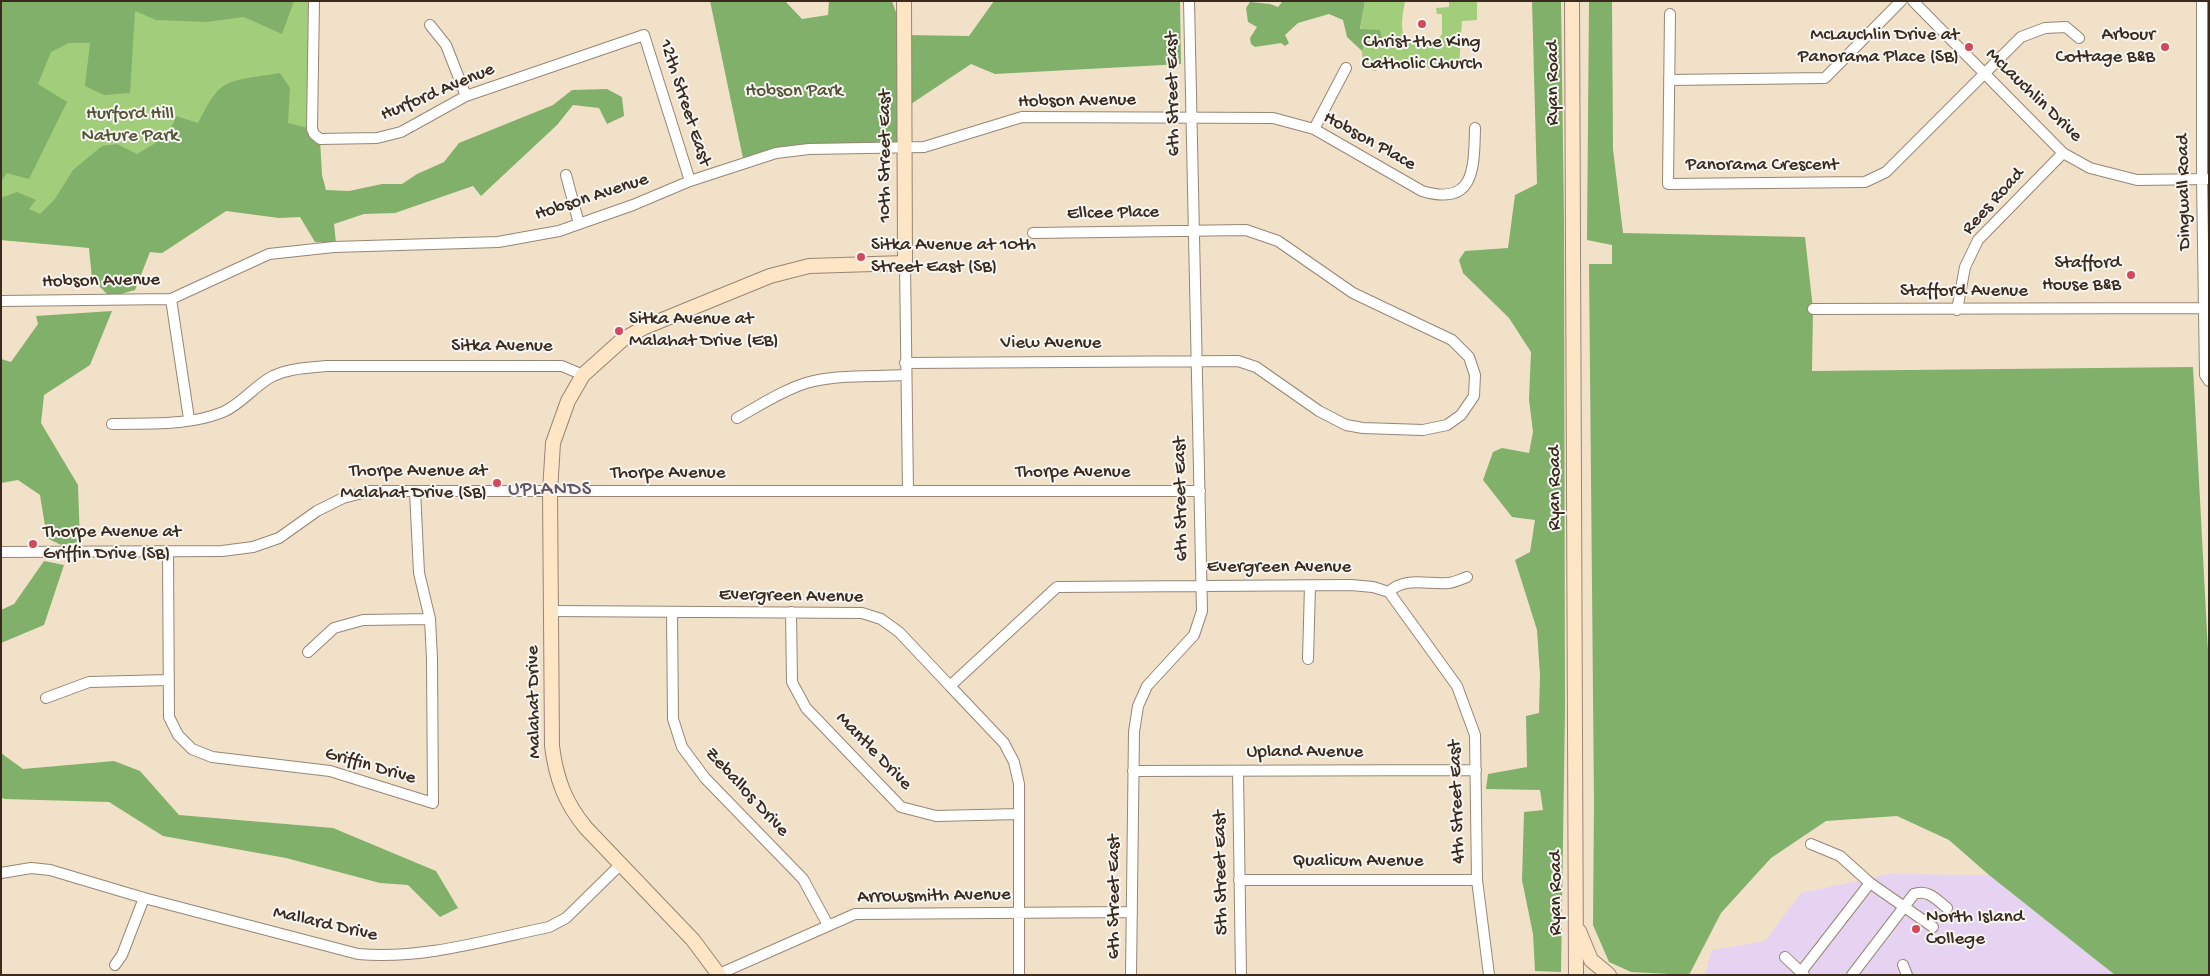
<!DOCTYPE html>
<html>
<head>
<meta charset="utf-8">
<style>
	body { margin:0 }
	#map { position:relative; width:2210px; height:976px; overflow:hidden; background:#f2e1c9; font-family:"Gochi Hand",sans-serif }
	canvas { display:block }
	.frame { position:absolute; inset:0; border:2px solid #3b2a1e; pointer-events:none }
</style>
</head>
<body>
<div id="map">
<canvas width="2210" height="976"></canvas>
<div class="frame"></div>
</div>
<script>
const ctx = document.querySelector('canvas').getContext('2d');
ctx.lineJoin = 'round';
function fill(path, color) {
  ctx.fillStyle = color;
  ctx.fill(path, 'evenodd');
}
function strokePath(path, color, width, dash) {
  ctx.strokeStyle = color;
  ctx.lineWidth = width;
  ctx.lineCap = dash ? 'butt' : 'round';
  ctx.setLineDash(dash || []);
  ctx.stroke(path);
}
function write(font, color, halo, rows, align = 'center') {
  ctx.font = font + ' "Gochi Hand",sans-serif';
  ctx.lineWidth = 4;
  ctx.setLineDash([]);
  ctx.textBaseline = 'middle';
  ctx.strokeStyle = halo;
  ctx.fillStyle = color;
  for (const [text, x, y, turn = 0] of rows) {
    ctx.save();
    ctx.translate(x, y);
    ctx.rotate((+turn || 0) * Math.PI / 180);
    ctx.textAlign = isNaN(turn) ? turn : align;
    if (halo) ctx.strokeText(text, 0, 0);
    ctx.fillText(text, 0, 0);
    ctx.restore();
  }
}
fill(new Path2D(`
	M1889 874 1989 875 2115 975H1705L1712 950 1765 941 1801 893Z`), '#e5d3f1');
fill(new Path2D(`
	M1 1H314L312 129 301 211H226L162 253 1 240Z
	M1365 1H1405C1403 13 1399 29 1406 40L1438 39 1442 34V14H1437L1436 8 1449 7V1H1477V20L1462 21 1459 67 1410 69 1379 62 1376 71 1363 68 1362 51 1367 39 1382 38 1360 30Z`), '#a2cd7a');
fill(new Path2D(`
	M1 1H294L282 34 244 17 206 22 156 20 135 11 130 93 104 95 85 86 90 43H69L51 52 38 84 67 102 29 179 7 173 1 182Z
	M710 1H785L802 19 828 15 829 1H892L904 35 969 36 994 1H1180L1181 64 995 74 971 64 905 108V148L809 149 744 163Z
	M1283 1H1365L1360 29 1380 30 1382 39H1367L1362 51 1347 37 1343 20 1329 14 1298 23 1285 35 1289 43 1285 46 1281 43 1255 47 1251 44 1250 38 1257 27 1248 22 1246 8 1250 2 1270 4 1278 7Z
	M1532 1H1561L1564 220 1565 710 1561 972 1535 971 1533 934 1522 880 1524 812 1543 810 1540 790 1486 789 1488 774 1527 767 1526 716 1539 713 1540 676 1537 630 1515 560 1530 552 1535 520 1512 517 1483 480 1493 452 1502 448 1529 453 1533 432 1529 399 1531 352 1509 318 1463 273 1459 260 1465 251 1508 248 1515 195 1537 184Z
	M1589 1H1612L1613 149 1623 233 1805 237 1813 309 1812 371 2193 367 2209 670V975H2115L1989 875 1949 840 1897 816 1826 821 1771 858 1721 913 1689 975 1631 972 1609 962 1593 925 1594 802 1589 264H1612V245L1587 240Z
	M280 73 290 88 288 123 312 129 320 139 322 175 326 190 349 191 382 184H402L417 174 444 162 459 143 553 105 572 90 607 89 622 97 624 116 607 124 599 108 573 105 557 125 481 196 473 186 395 213 364 214 334 224 336 243 315 242 300 217 279 218 226 211 162 253 150 252 135 290 110 297 92 279 89 248 1 240V198L17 192 36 200 29 209 40 214 55 199 73 170 102 146 117 144 137 154C154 144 170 137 176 116L198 123C204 111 212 95 222 87 233 78 265 76 280 73Z
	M112 311 90 365 44 395 41 423 78 485 80 542 61 545 47 538 40 495 18 480 1 483V359L11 362 38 324 36 316Z
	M44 561 64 565 44 625 1 643V610L14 604Z
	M1 753 23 769 114 761 140 771 179 815 333 828 436 871 458 908 440 917 408 885 380 883 286 858 163 836 109 802 4 799 1 797Z`), '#81b06a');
const street = new Path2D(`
	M314 1 312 129 314 134 320 139 377 138 401 132 466 96 644 35 690 181
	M1913 1 2063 153 2090 168 2137 180 2208 179
	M2202 1V179L2205 375 2209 381
	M1670 14 1668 184 1865 182 1886 172 2021 37 2045 28 2066 27 2079 38
	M430 25 446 45 466 96
	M1669 80 1825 78 1901 1
	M1314 129 1346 68
	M566 175 579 224
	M905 263 908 491
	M171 299 189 419
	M1 301 171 299 269 254 334 247 498 242 559 231 633 205 690 181 776 153 809 149 924 147 1022 117 1273 118 1314 129 1422 191C1475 207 1474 168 1475 128
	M1813 309 2205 308
	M1957 310 1965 267 1978 240 2063 153
	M905 363 1238 361 1256 367 1319 411 1346 425 1363 428 1423 430 1447 425 1461 415 1474 396 1475 375 1469 357 1452 340 1353 293 1278 241 1246 230 1033 233
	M737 418C759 406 781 391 806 383 836 374 873 377 905 375
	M112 424C148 423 189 426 223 412 242 404 255 385 273 376 290 368 308 368 326 366H562L583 375
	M168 551 169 717 178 735 192 749 212 757 330 771 433 803 432 659 430 619 419 573 415 491
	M1 552 222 551 253 547 279 538 317 511 343 498 370 491H1200
	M1389 592 1457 686 1475 735 1477 880 1489 975
	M552 611 862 613 881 619 899 632 950 686 1057 587 1351 585 1373 587 1389 592C1405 576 1428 585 1448 583 1454 583 1461 579 1467 577
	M672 612 673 719 682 747 705 778 803 879 828 925
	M791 612 792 682 806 708 901 807 936 816 1019 814
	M308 652 334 628 363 620 430 619
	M1308 659 1310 586
	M950 686 1004 743 1014 762 1019 784V975
	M46 698 89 682 169 680
	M1133 771 1476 770
	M1238 771 1241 975
	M1811 844 1840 856 1870 883 1933 927
	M1 873 31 868 50 870 144 898 358 954C422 960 487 940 549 927L566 918 621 864
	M1239 880H1477
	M1785 957 1804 975
	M115 965 122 955 144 898
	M1903 965 1907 975
	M1801 972 1870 883
	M719 974 855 914 1132 912
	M1131 975 1134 732 1138 706 1147 686 1194 635 1202 611 1189 1
	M1852 975 1914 894C1928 889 1937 900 1947 908`);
const secondary = new Path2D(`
	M1572 1 1576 975
	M1579 931 1591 960 1609 975
	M719 975 693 940 586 828C565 803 556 778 552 746L550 491 553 443 568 401 583 375 622 340 645 327 770 276 809 266 905 263 904 1`);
strokePath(street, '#968674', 12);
strokePath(secondary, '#968674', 16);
strokePath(street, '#fff', 10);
strokePath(secondary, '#fde5c5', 14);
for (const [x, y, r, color] of [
	[1422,24,5,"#d1495b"],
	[1969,47,5,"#d1495b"],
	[2165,47,5,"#d1495b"],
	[861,257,5,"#d1495b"],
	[2131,275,5,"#d1495b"],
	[619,331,5,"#d1495b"],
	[497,483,5,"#d1495b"],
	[33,544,5,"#d1495b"],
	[1916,929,5,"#d1495b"]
]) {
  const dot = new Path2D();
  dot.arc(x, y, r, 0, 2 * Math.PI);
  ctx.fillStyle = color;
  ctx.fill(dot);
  strokePath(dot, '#f6f6f2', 2);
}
write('19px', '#3b2a1e', '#f6f6f2', [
	["McLauchlin Drive at",1959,36],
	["Panorama Place (SB)",1959,58],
	["Arbour",2155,36],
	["Cottage B&B",2155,58],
	["Christ the King",1422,43,"center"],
	["Catholic Church",1422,65,"center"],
	["Sitka Avenue at 10th",871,246,"left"],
	["Street East (SB)",871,268,"left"],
	["Stafford",2121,264],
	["House B&B",2121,286],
	["Sitka Avenue at",629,320,"left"],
	["Malahat Drive (EB)",629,342,"left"],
	["Thorpe Avenue at",487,472],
	["Malahat Drive (SB)",487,494],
	["Thorpe Avenue at",43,533,"left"],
	["Griffin Drive (SB)",43,555,"left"],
	["North Island",1926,918,"left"],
	["College",1926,940,"left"]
], 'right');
write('19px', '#3b2a1e', '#f6f6f2', [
	["Ryan Road",1554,83,-90],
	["Hurford Avenue",438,93,-23],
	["6th Street East",1174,94,-91],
	["McLauchlin Drive",2033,96,44],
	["Hobson Avenue",1077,102,-1],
	["12th Street East",684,103,72],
	["Hobson Place",1369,142,29],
	["10th Street East",886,156,-90],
	["Panorama Crescent",1762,166],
	["Dingwall Road",2185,192,-91],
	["Hobson Avenue",592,198,-18],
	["Rees Road",1994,202,-48],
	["Ellcee Place",1113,214,-1],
	["Hobson Avenue",101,282,-1],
	["Stafford Avenue",1964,292],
	["View Avenue",1051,344],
	["Sitka Avenue",502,347],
	["Thorpe Avenue",1073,473],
	["Thorpe Avenue",668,474],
	["Ryan Road",1556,488,-90],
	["6th Street East",1182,499,-91],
	["Evergreen Avenue",1279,568],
	["Evergreen Avenue",791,597,1],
	["Malahat Drive",535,702,-91],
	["Mantle Drive",873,752,46],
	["Upland Avenue",1305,753],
	["Griffin Drive",370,767,16],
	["Zeballos Drive",746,793,47],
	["4th Street East",1458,802,-92],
	["Qualicum Avenue",1358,862],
	["5th Street East",1222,873,-91],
	["Ryan Road",1557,893,-90],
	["Arrowsmith Avenue",934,897,-1],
	["6th Street East",1115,897,-90],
	["Mallard Drive",325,925,13]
]);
write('19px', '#555335', '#f6f6f2', [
	["Hobson Park",794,92],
	["Hurford Hill",130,115],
	["Nature Park",130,137]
]);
ctx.letterSpacing = '1px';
write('20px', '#625363', '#f6f6f2', [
	["UPLANDS",550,491]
]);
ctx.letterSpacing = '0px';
</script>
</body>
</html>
